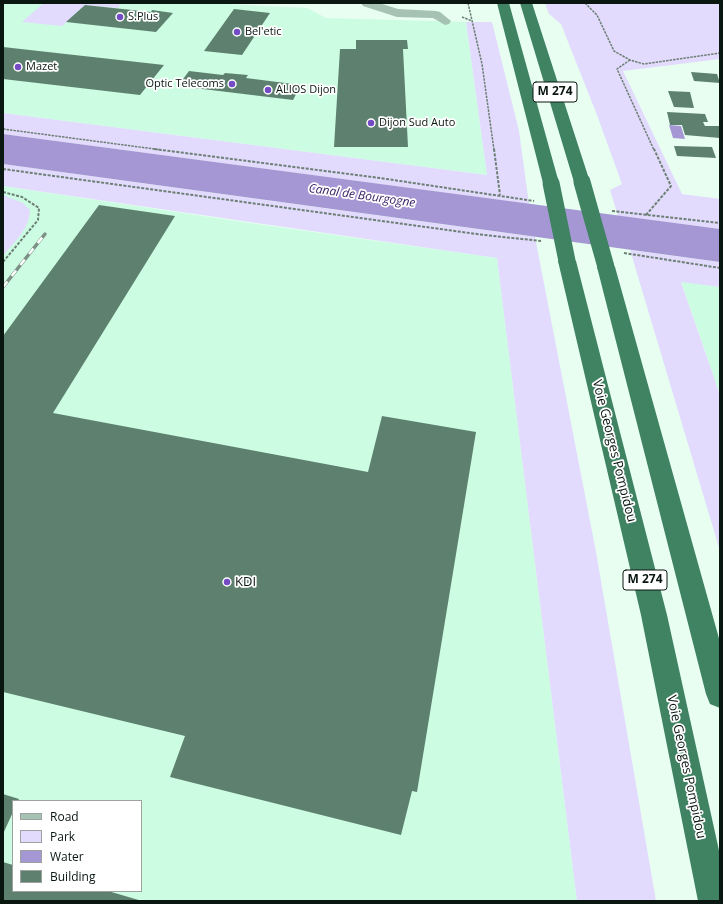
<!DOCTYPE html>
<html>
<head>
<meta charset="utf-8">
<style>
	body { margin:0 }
	#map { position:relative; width:723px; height:904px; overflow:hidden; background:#e7fef1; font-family:"Open Sans",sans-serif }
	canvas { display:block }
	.frame { position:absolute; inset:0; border:4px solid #091710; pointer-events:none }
	.legend { position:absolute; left:12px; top:800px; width:130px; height:92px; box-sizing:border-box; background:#fff; border:1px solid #9da29f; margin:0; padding:5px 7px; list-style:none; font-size:12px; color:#091710 }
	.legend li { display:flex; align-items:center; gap:8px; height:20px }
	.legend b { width:20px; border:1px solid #9da29f }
</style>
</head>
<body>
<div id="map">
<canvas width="723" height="904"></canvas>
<div class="frame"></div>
<ul class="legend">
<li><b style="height:5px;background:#a5c2b2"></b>Road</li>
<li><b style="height:11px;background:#e2dbfd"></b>Park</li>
<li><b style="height:11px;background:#a597d3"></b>Water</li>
<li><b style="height:11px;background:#5d816e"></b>Building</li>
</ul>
</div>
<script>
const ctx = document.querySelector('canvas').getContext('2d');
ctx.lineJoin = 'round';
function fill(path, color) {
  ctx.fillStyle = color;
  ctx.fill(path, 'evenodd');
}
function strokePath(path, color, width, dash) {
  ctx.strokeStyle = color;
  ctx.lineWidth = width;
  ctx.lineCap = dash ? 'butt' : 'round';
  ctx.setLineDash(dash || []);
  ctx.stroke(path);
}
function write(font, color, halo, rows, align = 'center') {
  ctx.font = font + ' "Open Sans",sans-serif';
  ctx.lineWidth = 3.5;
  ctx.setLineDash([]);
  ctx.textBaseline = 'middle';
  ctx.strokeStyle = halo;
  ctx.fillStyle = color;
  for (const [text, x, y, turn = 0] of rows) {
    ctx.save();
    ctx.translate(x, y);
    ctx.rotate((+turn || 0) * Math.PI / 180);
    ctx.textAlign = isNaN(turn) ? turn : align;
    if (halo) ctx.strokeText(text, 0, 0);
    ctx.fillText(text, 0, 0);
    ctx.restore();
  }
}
fill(new Path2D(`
	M3 3H205L307 8 326 18 466 22 487 175 3 113Z
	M3 186 249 223 497 258 577 901H3ZM13 801H141V891H13Z
	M681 281 720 287V395Z`), '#ccfce2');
fill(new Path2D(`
	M44 3H121L118 8 85 5 62 26 22 22Z
	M545 3H720V59L623 71 682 194 720 199V229L618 216 610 190 622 184 597 115 561 24 549 14Z
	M466 22H492L519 131 529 204 3 134V113L487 175Z
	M3 164 535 237 596 552 656 901H577L497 258 3 186Z
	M3 195 23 203 30 210C30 229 14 242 3 256Z
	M630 250 720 262V287L681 282 720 395V551Z`), '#e2dbfd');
fill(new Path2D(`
	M669 125 681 126 685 139 673 138Z
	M3 134 720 229V262L3 164Z`), '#a597d3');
fill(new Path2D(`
	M85 5 151 12 152 10 173 13 156 32 66 22Z
	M234 9 270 13 242 55 204 51Z
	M356 40H407L408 49H403L408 147H334L340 49H356Z
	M3 47 164 65 140 95 3 79Z
	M189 71 223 75 225 73 248 75 246 78 301 85 293 100 178 86Z
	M691 72 717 74 720 83 694 81Z
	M668 91 690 92 694 108 674 107Z
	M667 112 705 114 708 122H703L705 126H719L720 138 685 135 682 125H670Z
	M674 146 712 147 716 158 677 156Z
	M99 205 175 216 53 413 368 472 382 416 476 432 417 792 412 791 401 835 170 777 185 736 3 692V336Z
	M3 794 19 799 18 801H13V812L3 834Z
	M3 862 13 865V891H108L142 901H3Z`), '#5d816e');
strokePath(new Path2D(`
	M468 3 482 64 494 150
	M585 3 597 15 614 51 630 60 644 64 720 53
	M462 17 472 21
	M630 60 617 69 654 150
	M3 129 162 150`), '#6d7f75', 1.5, [2.5, 1]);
strokePath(new Path2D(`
	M154 149 380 178 534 201
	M494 149 500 195
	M3 169 484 235 541 241
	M3 192 22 197 39 208 38 220 3 262
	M612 211 720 223
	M646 215 671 186 654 149
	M624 253 720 268`), '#6d7f75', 2, [3, 1.5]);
fill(new Path2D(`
	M361 3H379L398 9 436 11 440 12 451 21 449 24 445 25 433 18 397 17 363 6Z`), '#a5c2b2');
fill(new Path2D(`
	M497 3H509L559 183 557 186 551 188 545 186 543 183Z
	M520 3H532L590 182 588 185 582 187 576 185 574 182Z
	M567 255 573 257 576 261 667 615 720 855V901H698L641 615 558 261 561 257Z
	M606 261 612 263 615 267 720 642V708L710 704 706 694 597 267 600 263Z`), '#3f8363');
const rail = new Path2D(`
	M3 287 45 234`);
strokePath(rail, '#7d9085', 3.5);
strokePath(rail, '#fff', 2.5, [7]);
strokePath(new Path2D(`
	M582 182 606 267
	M551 183 567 261`), '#3f8363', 17);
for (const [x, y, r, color] of [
	[120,17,4,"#734bc4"],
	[237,32,4,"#734bc4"],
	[18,67,4,"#734bc4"],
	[232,84,4,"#734bc4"],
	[268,90,4,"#734bc4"],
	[371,123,4,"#734bc4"],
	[227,582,4,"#734bc4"]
]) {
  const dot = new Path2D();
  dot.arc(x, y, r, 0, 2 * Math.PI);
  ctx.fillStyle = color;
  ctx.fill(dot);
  strokePath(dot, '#fff', 1.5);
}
write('11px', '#091710', '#fff', [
	["S.Plus",128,17],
	["Bel'etic",245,32],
	["Mazet",26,67],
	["Optic Telecoms",224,84,"right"],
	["ALIOS Dijon",276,90],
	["Dijon Sud Auto",379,123]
], 'left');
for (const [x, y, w] of [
	[555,92,44],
	[645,580,44]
]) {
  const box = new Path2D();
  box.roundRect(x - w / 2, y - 10, w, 20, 3);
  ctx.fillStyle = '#fff';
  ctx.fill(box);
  strokePath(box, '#091710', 1);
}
write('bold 12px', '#091710', null, [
	["M 274",555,92],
	["M 274",645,580]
]);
write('italic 12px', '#382066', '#fff', [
	["Canal de Bourgogne",362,196,8]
]);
write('13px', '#091710', '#fff', [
	["Voie Georges Pompidou",614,451,76],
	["Voie Georges Pompidou",686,767,78]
]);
write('13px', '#091710', '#fff', [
	["KDI",235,582]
], 'left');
</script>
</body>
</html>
